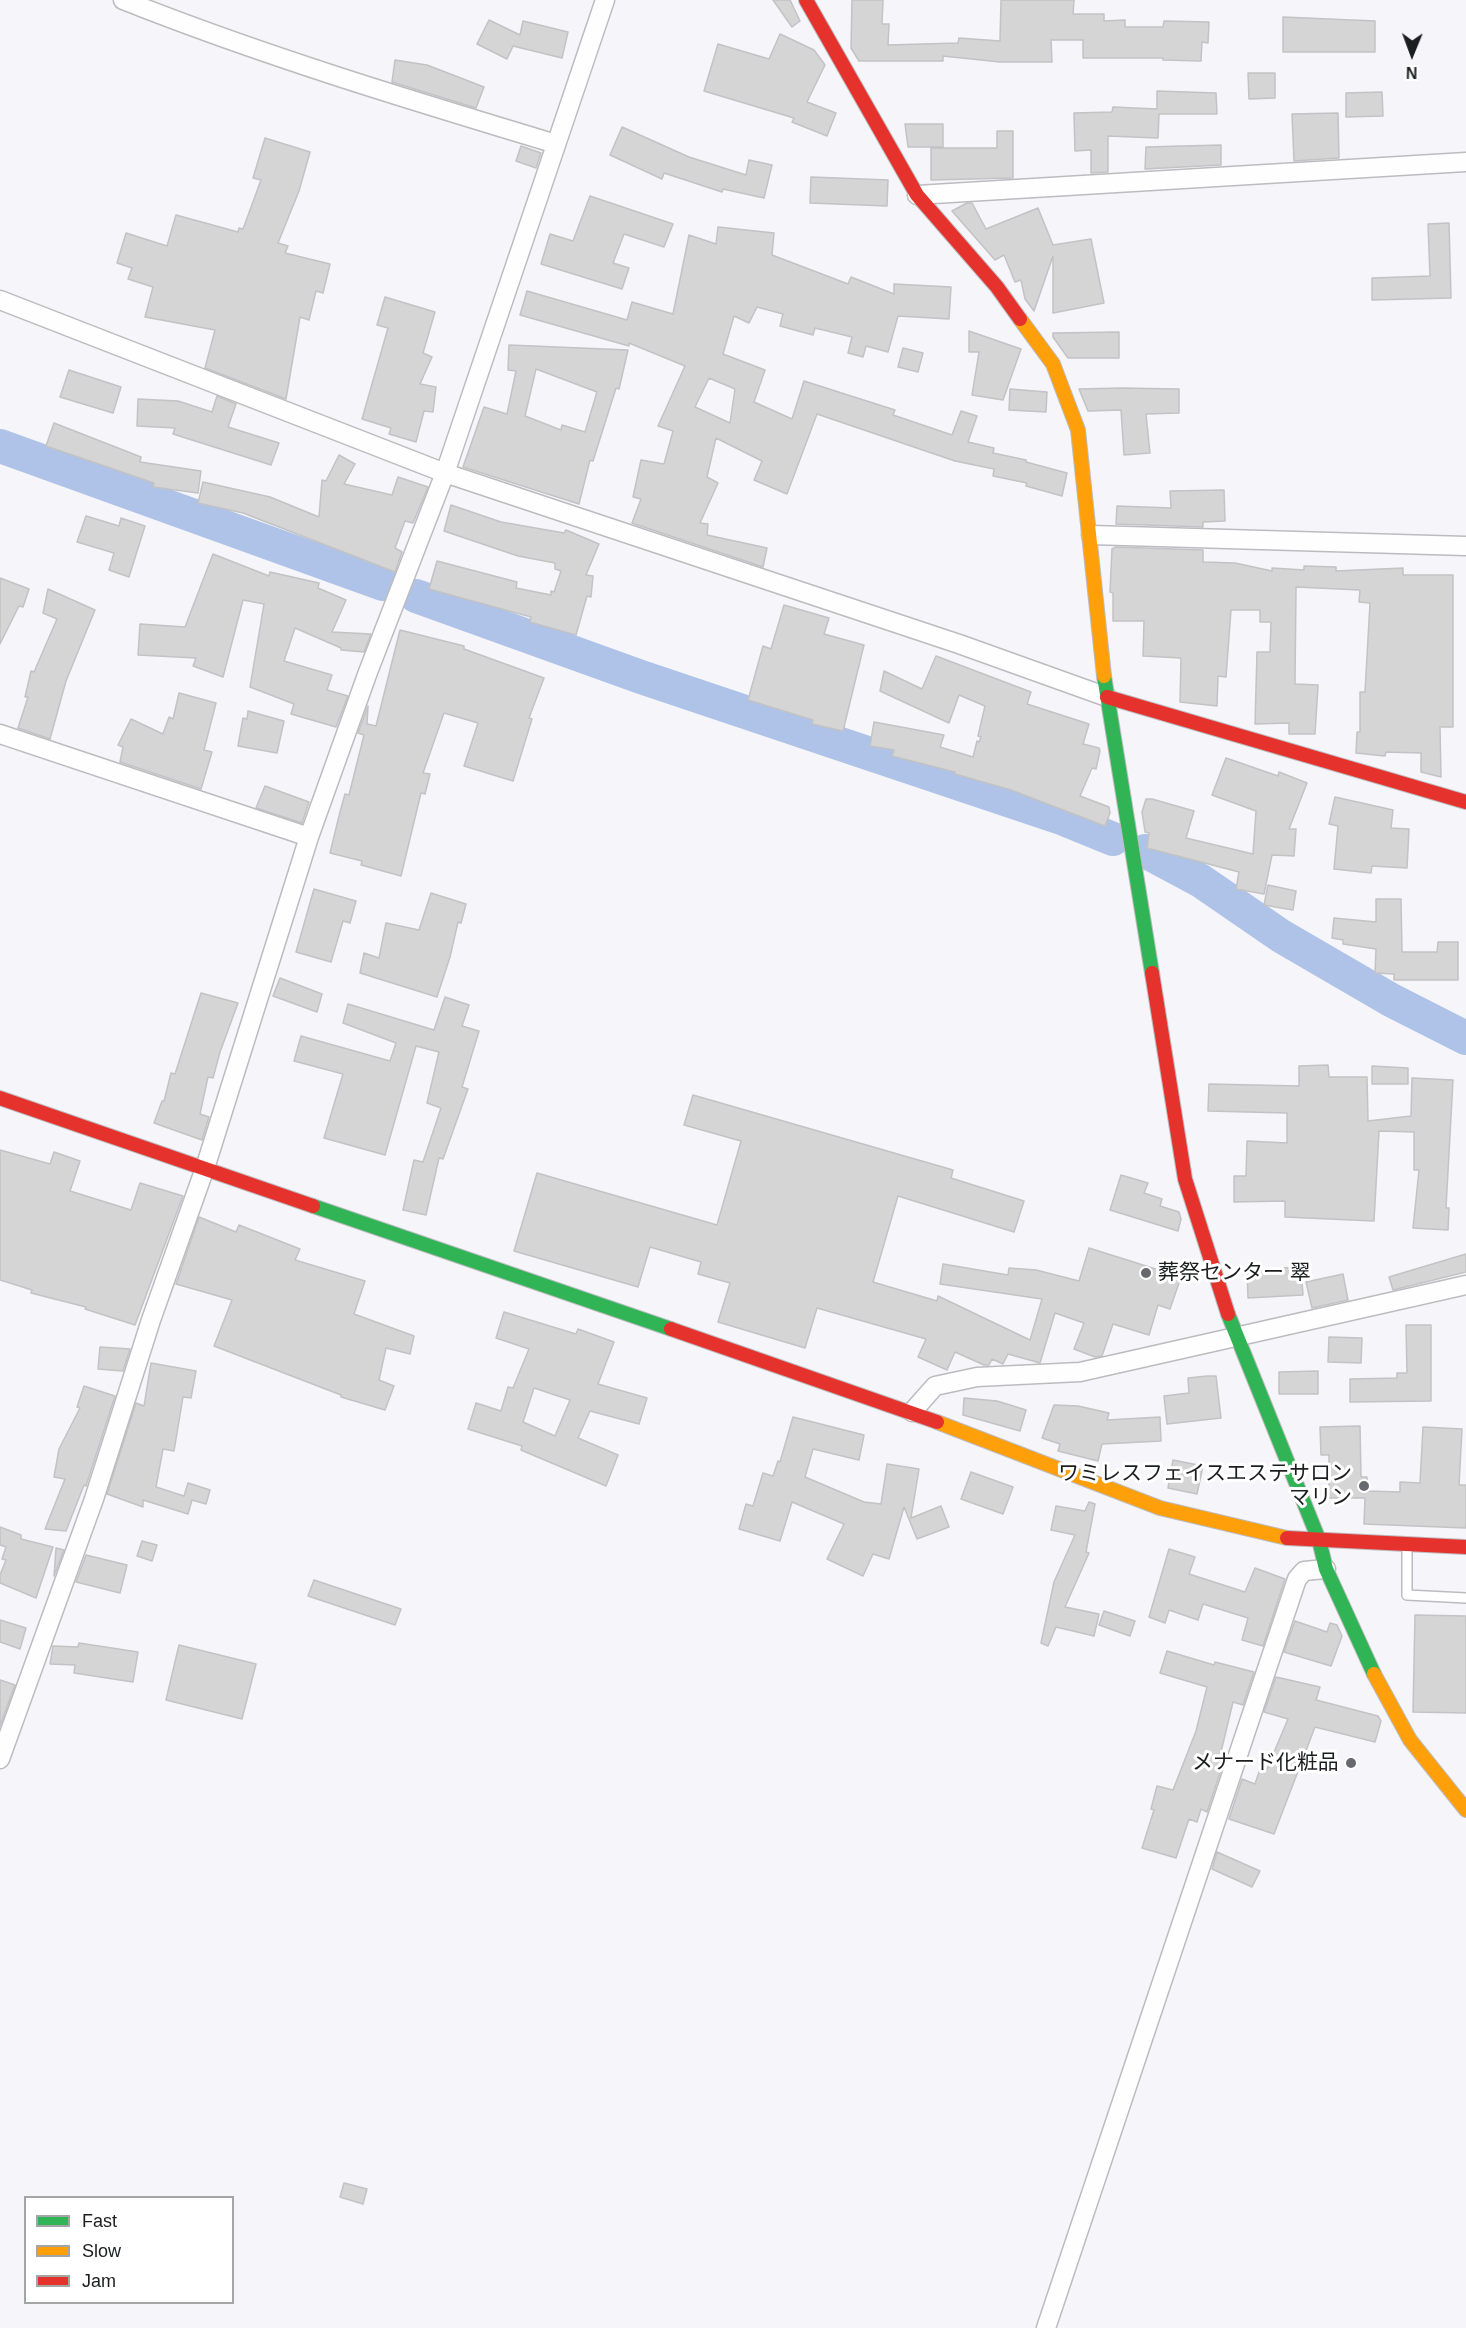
<!DOCTYPE html>
<html>
<head>
<meta charset="utf-8">
<style>
	body { margin:0 }
	#map { position:relative; width:1466px; height:2328px; overflow:hidden; background:#f5f5fa; font-family:Helvetica,sans-serif }
	canvas { display:block }
	.legend { position:absolute; left:24px; top:2196px; width:210px; height:108px; box-sizing:border-box; background:#fff; border:2px solid #a4a5a5; margin:0; padding:8px 10px; list-style:none; font-size:18px; color:#1c1d1f }
	.legend li { display:flex; align-items:center; gap:12px; height:30px }
	.legend b { width:30px; border:2px solid #a4a5a5 }
	.north { position:absolute; left:1382px; top:24px; width:60px; height:60px; -webkit-text-stroke:4px #fff; paint-order:stroke; rotate:181deg; font-size:16px; font-weight:700; line-height:24px; text-align:center; color:#1c1d1f }
	.north::after { content:''; display:block; margin:auto; width:21px; height:27px; background:#1c1d1f; clip-path:polygon(50% 0,100% 100%,50% 72%,0 100%) }
</style>
</head>
<body>
<div id="map">
<canvas width="1466" height="2328"></canvas>
<ul class="legend">
<li><b style="height:8px;background:#30b455"></b>Fast</li>
<li><b style="height:8px;background:#ff9f0a"></b>Slow</li>
<li><b style="height:8px;background:#e5322d"></b>Jam</li>
</ul>
<div class="north">N</div>
</div>
<script>
const ctx = document.querySelector('canvas').getContext('2d');
ctx.lineJoin = 'round';
function strokePath(path, color, width, dash) {
  ctx.strokeStyle = color;
  ctx.lineWidth = width;
  ctx.lineCap = dash ? 'butt' : 'round';
  ctx.setLineDash(dash || []);
  ctx.stroke(path);
}
function fill(path, color) {
  ctx.fillStyle = color;
  ctx.fill(path, 'evenodd');
}
function write(font, color, halo, rows, align = 'center') {
  ctx.font = font + ' Helvetica,"Noto Sans JP",sans-serif';
  ctx.lineWidth = 6;
  ctx.setLineDash([]);
  ctx.textBaseline = 'middle';
  ctx.strokeStyle = halo;
  ctx.fillStyle = color;
  for (const [text, x, y, turn = 0] of rows) {
    ctx.save();
    ctx.translate(x, y);
    ctx.rotate((+turn || 0) * Math.PI / 180);
    ctx.textAlign = isNaN(turn) ? turn : align;
    if (halo) ctx.strokeText(text, 0, 0);
    ctx.fillText(text, 0, 0);
    ctx.restore();
  }
}
strokePath(new Path2D(`
	M0 446 383 584
	M416 596 641 677 1064 819 1113 839
	M1145 851 1201 881 1281 936 1391 1000 1466 1038`), '#aec3e7', 34);
const building = new Path2D(`
	M773 0H790L800 21 792 27Z
	M852 0H883L882 24H889L888 45 958 43 959 38 1000 41 1001 0H1074L1073 14H1104V21L1125 20V27H1163L1164 21 1209 22 1208 43 1202 42 1201 61 1163 60V58H1083V40H1051L1052 62H1000L943 56V61H859L851 48Z
	M1283 17 1375 21V52H1283Z
	M489 20 520 35 523 21 568 32 562 58 513 46 507 59 477 44Z
	M780 34 814 50 825 65 807 102 836 113 827 136 792 122 794 118 704 91 718 44 769 59Z
	M395 60 427 65 484 87 476 108 392 82Z
	M1248 73H1275V98L1249 99Z
	M1157 91 1216 93 1217 114H1159L1158 138 1108 136V172L1091 173V150L1075 151 1074 113 1112 112 1113 107 1157 109Z
	M1382 92 1383 116 1346 117V93Z
	M1338 113 1339 158 1294 161 1292 114Z
	M905 124H943V147H908Z
	M622 127 689 157 746 175 749 160 772 165 764 198 723 189 722 192 664 173 662 179 610 155Z
	M997 131H1013V178L931 180V148H997Z
	M265 138 310 152 299 191 278 243 288 246 285 253 330 264 323 293 316 291 309 320 300 317 286 399 205 368 215 330 145 317 153 287 128 279 132 268 117 263 126 233 167 246 176 215 238 232 239 228 243 229 261 180 253 178Z
	M1221 145V165L1145 169 1146 147Z
	M521 146 541 153 536 168 516 161Z
	M811 177 888 180 887 206 810 203Z
	M590 196 673 224 664 247 624 234 613 263 629 268 622 289 541 264 550 234 573 241Z
	M967 203H972L986 229 1038 208 1053 245 1091 239 1104 303 1053 313V256L1034 311 1025 299 1021 280 1015 282 1004 255 995 260 952 211Z
	M1449 223 1451 298 1372 300V278L1430 276 1428 224Z
	M718 227 774 233 772 255 848 284 851 277 894 294V284L951 287 949 319 898 316 888 352 866 346 863 357 848 353 852 337 815 328 813 335 780 326 783 314 757 307 749 323 734 316 723 354 765 370 754 402 792 419 804 381 895 410 893 415 952 435 961 411 977 416 968 442 994 448 993 453 1026 460V462L1067 473 1062 496 1026 486 1027 483 993 476 994 469 955 461 817 414 787 494 754 480 762 461 716 438 707 477 718 483 700 523 708 524 707 535 767 548 763 567 632 523 641 499 633 497 641 460 664 464 673 431 658 426 685 366 629 343V346L520 315 527 291 627 320 632 302 673 314 689 235 716 244ZM709 378 735 389 730 423 695 407Z
	M385 297 435 312 423 353 432 357 420 384 436 387 433 412 424 411 416 442 389 434 391 428 362 419 388 328 377 325Z
	M969 331 1021 349 1003 400 972 395 979 352H969Z
	M1119 332V358H1068L1053 337V333Z
	M509 345 628 350 619 389 616 388 593 461 590 460 579 504 463 467 484 407 507 414 516 371 508 370ZM536 369 597 392 585 432 562 425 561 430 525 416Z
	M903 348 923 353 918 372 898 367Z
	M69 370 121 387 113 413 60 397Z
	M1122 388 1179 389V413L1146 414 1150 453 1124 455 1121 410 1088 411 1079 389Z
	M1010 389 1047 392 1046 412 1009 410Z
	M217 396 236 404 228 427 279 443 271 465 173 434 175 428 137 426 138 399 178 401 212 412Z
	M54 423 141 457 140 462 201 471 198 493 153 487 154 483 46 446Z
	M339 455 355 464 344 484 392 495 398 477 428 487 413 523 405 521 395 548 402 552 395 572 243 513 198 503 203 482 270 497 319 517 322 480 326 481Z
	M1224 490 1225 521 1203 522V527L1116 524 1117 506 1171 508 1170 491Z
	M451 505 501 522 564 533 566 530 599 544 586 575 593 576 591 597 587 596 576 635 530 622 531 617 429 589 437 561 517 582 516 588 551 595V591L554 592 561 571 555 569V563L518 556 444 531Z
	M86 516 119 526 121 518 145 526 129 577 109 570 114 553 77 542Z
	M1116 547 1203 550V562L1235 563 1272 571V568L1304 570V566L1336 567V571L1403 568V575H1453V727H1440L1441 777 1421 772V753L1386 752 1385 756 1356 753 1357 732H1360V692H1365L1370 603 1359 602 1360 590 1296 587 1295 684 1318 685 1317 702 1315 734H1289V723L1255 724 1257 652H1270L1271 622H1260V610H1231L1226 677 1218 676 1217 706 1180 702 1181 658 1143 656 1144 621H1113V593L1110 592 1112 549Z
	M213 554 269 576 270 572 319 583 318 588 346 600 332 632 371 634 364 652 341 650V648L295 628 284 661 332 675 327 690 348 696 336 727 291 714 294 704 250 687 264 604 243 600 223 677 193 666 196 658 138 655 140 624 185 627Z
	M0 578 29 589 23 607 19 606 0 644Z
	M48 589 95 610 66 681 50 739 18 728 28 697H25L31 671 34 672 57 619 43 613Z
	M784 605 829 618 824 634 864 645 843 731 812 724 813 720 748 700 763 646 771 649Z
	M400 630 464 646V649L544 678 529 718 532 719 513 781 464 766 478 723 444 713 423 773 430 774 425 794 421 793 401 876 361 865 362 861 330 853 340 812 345 794 349 795 364 735 358 733 368 706 367 724 376 726Z
	M936 656 1031 692 1027 704 1089 724 1083 744 1099 748 1100 751 1096 769 1092 768 1080 796 1109 807 1110 813 1105 826 1011 790 955 774V772L892 756 894 750 870 746 874 722 944 735 940 747 973 757 977 741 979 742 981 737 978 736 985 706 959 695 949 723 880 691 884 671 922 689Z
	M179 693 216 703 204 750 212 752 201 789 120 762 123 747 118 745 131 719 163 734 169 717 173 719Z
	M248 711 284 721 277 753 238 746 243 718 247 719Z
	M1226 758 1278 776 1279 772 1307 783 1289 829H1296L1294 856 1272 855 1264 894 1236 889 1239 872 1147 848 1149 833 1145 832 1142 812 1146 799H1152L1194 811 1186 838 1253 854 1256 811 1212 795Z
	M265 786 309 802 302 823 256 808Z
	M1335 797 1393 810 1391 828 1409 829 1407 868 1372 866 1371 873 1334 869 1338 826 1329 824Z
	M1268 885 1296 891 1293 910 1264 905Z
	M314 889 356 901 350 923 343 921 331 962 296 952Z
	M431 893 466 904 461 923 458 922 450 957 437 997 360 973 364 953 379 958 386 923 419 930Z
	M1376 899H1401L1402 952H1437L1438 942H1458V980H1394V974L1375 973 1376 949 1343 944V940L1332 938 1334 918 1376 922Z
	M280 978 322 994 317 1012 273 996Z
	M201 993 238 1003 220 1052 213 1078 208 1077 200 1114 209 1117 202 1140 154 1123 162 1101H164L171 1073 175 1074Z
	M445 997 469 1005 462 1026 479 1031 462 1087 468 1089 443 1159 439 1158 426 1215 403 1210 414 1160 423 1162 441 1108 427 1103 439 1052 416 1046 385 1155 324 1138 343 1074 294 1061 301 1036 390 1061 396 1043 343 1023 348 1004 434 1030Z
	M1328 1065 1329 1077H1367L1368 1121 1411 1116 1412 1078 1453 1080 1446 1208H1449L1448 1230 1413 1228 1419 1170H1414V1132L1379 1131 1374 1221 1285 1217V1201L1234 1202V1176H1246L1247 1141 1287 1143V1113L1208 1111 1209 1084 1299 1086V1066Z
	M1372 1066 1408 1068V1084H1372Z
	M693 1095 953 1170 951 1178 1024 1201 1014 1232 898 1196 873 1282 937 1301 938 1296 1030 1340 1042 1299 940 1284 943 1264 1008 1275 1009 1268 1036 1270 1079 1281 1089 1248 1181 1277 1170 1309 1158 1305 1149 1335 1113 1324 1102 1356 1095 1357 1074 1349 1084 1323 1055 1313 1040 1363 1008 1354 1003 1364 992 1359 989 1365H984L955 1352 947 1370 918 1357 926 1339 817 1308 805 1348 718 1322 730 1283 698 1274 701 1262 650 1247 638 1287 514 1251 537 1173 717 1225 741 1141 684 1125Z
	M0 1150 50 1164 54 1152 80 1161 70 1191 131 1210 140 1183 183 1196 135 1325 85 1309 86 1307 31 1293 32 1290 0 1280Z
	M1121 1175 1148 1183 1144 1193 1162 1199 1160 1206 1179 1212 1181 1219 1178 1231 1110 1210Z
	M199 1217 236 1232 239 1225 300 1249 295 1260 365 1281 354 1314 414 1336 410 1354 386 1348 379 1380 394 1386 385 1410 341 1397V1395L214 1346 232 1300 176 1284Z
	M1466 1254V1272L1393 1290 1389 1277Z
	M1301 1267 1303 1295 1248 1298 1247 1270Z
	M1343 1274 1348 1300 1312 1308 1306 1282Z
	M504 1312 576 1334 578 1329 614 1342 598 1384 647 1398 639 1424 590 1411 578 1438 618 1455 606 1486 521 1450 522 1446 468 1429 476 1403 501 1411 508 1387 513 1388 529 1349 496 1338ZM534 1388 570 1400 555 1436 523 1422Z
	M1406 1325H1431V1401L1350 1402V1379L1397 1378V1373H1407Z
	M1329 1337 1362 1338 1361 1363 1328 1362Z
	M100 1347 130 1349 123 1371 98 1369Z
	M151 1363 196 1371 191 1398 183 1397 174 1451 163 1449 156 1487 184 1496 188 1483 210 1490 206 1504 192 1500 188 1514 143 1500V1507L107 1494 136 1403 144 1406Z
	M1318 1371V1394H1279V1372Z
	M1207 1376H1216L1221 1418 1167 1424 1164 1396 1189 1393 1188 1378Z
	M84 1386 115 1396 86 1486 84 1485 66 1531 45 1529 65 1479 54 1477 59 1449 80 1408 77 1407Z
	M964 1398 997 1401 1026 1410 1020 1431 963 1415Z
	M1054 1405 1078 1406 1109 1413 1107 1420 1160 1417 1161 1441 1102 1444 1098 1461 1058 1451 1060 1444 1042 1438Z
	M793 1417 864 1435 859 1460 813 1449 805 1477 864 1502 881 1504 887 1464 919 1469 911 1518 941 1506 949 1527 917 1539 904 1507 889 1559 873 1554 863 1576 827 1559 844 1524 792 1502 780 1541 739 1529 746 1504 753 1506 763 1473 773 1476 778 1461 780 1462Z
	M1360 1426 1361 1477H1367V1491L1400 1492V1482L1420 1483 1423 1427 1462 1429 1459 1485H1466V1528L1364 1524 1365 1498H1329V1455H1321L1320 1427Z
	M1173 1460 1203 1466 1197 1494 1168 1488Z
	M971 1472 1013 1487 1003 1514 961 1499Z
	M1089 1502 1095 1504 1086 1552 1089 1553 1065 1607 1099 1614 1094 1636 1056 1627 1048 1646 1041 1643 1054 1582 1075 1535 1051 1530 1056 1506 1085 1511Z
	M0 1527 21 1535V1539L53 1547 36 1598 0 1583V1575L6 1560 2 1559 6 1547 0 1545Z
	M142 1541 157 1545 152 1561 137 1556Z
	M56 1548 64 1550 54 1576Z
	M1169 1549 1195 1557 1189 1574 1245 1592 1255 1568 1285 1579 1263 1646 1242 1640 1248 1618 1203 1604 1198 1620 1169 1610 1165 1623 1149 1617Z
	M86 1555 127 1565 120 1593 76 1582Z
	M314 1580 401 1609 395 1625 308 1596Z
	M1104 1611 1135 1621 1130 1636 1099 1625Z
	M1415 1615 1466 1616V1713L1413 1712Z
	M0 1620 26 1628 20 1649 0 1642Z
	M1295 1621 1327 1632 1330 1623 1337 1625 1342 1636 1331 1666 1284 1652Z
	M79 1643 138 1652 133 1682 74 1673 75 1665 50 1664 53 1646 78 1647Z
	M179 1645 256 1664 242 1719 166 1700Z
	M1167 1651 1214 1665 1215 1662 1254 1672 1243 1705 1233 1702 1220 1756 1225 1758 1207 1812 1201 1809 1197 1822 1189 1819 1176 1858 1142 1848 1154 1810 1151 1809 1157 1786 1173 1790 1196 1731 1207 1687 1160 1673Z
	M1276 1677 1320 1687 1316 1700 1378 1716 1381 1721 1375 1742 1315 1727 1274 1834 1229 1819 1242 1779 1255 1784 1260 1769 1266 1771 1288 1719 1264 1712Z
	M0 1680 15 1685 0 1726Z
	M1217 1852 1260 1871 1252 1887 1212 1869Z
	M344 2183 367 2189 363 2204 340 2197Z`);
fill(building, '#d5d5d6');
strokePath(building, '#c3c2c4', 1.5);
const lane = new Path2D(`
	M1407 1545V1595L1466 1598`);
const street = new Path2D(`
	M123 0C264 56 410 100 556 144
	M917 195 1466 162
	M0 300 445 473 959 644 1107 697
	M1091 535 1466 546
	M0 734 309 837
	M912 1412 935 1386 977 1377 1080 1372 1466 1285
	M0 1759 94 1499 151 1320 205 1168 309 837 368 672 445 473 605 0
	M1046 2328 1297 1579 1304 1571 1326 1569`);
const fast = new Path2D(`
	M1104 676 1152 973
	M313 1206 671 1329
	M1228 1314 1319 1540 1326 1569 1374 1674`);
const slow = new Path2D(`
	M1020 319 1053 364 1078 430 1104 676
	M937 1422 1160 1508 1287 1538
	M1374 1674 1410 1740 1466 1810`);
const jam = new Path2D(`
	M806 0 917 195 997 287 1020 319
	M1107 697 1466 802
	M1152 973 1185 1179 1228 1314
	M0 1098 313 1206
	M671 1329 937 1422
	M1287 1538 1466 1547`);
strokePath(lane, '#bcbcc0', 12);
strokePath(street, '#bcbcc0', 21);
strokePath(fast, '#bcbcc0', 16);
strokePath(slow, '#bcbcc0', 16);
strokePath(jam, '#bcbcc0', 16);
strokePath(lane, '#fefefe', 9);
strokePath(street, '#fefefe', 18);
strokePath(fast, '#30b455', 14);
strokePath(slow, '#ff9f0a', 14);
strokePath(jam, '#e5322d', 14);
for (const [x, y, r, color] of [
	[1146,1273,6,"#68696c"],
	[1364,1486,6,"#68696c"],
	[1351,1763,6,"#68696c"]
]) {
  const dot = new Path2D();
  dot.arc(x, y, r, 0, 2 * Math.PI);
  ctx.fillStyle = color;
  ctx.fill(dot);
  strokePath(dot, '#fff', 2);
}
write('21px', '#1c1d1f', '#fff', [
	["葬祭センター 翠",1158,1273,"left"],
	["ワミレスフェイスエステサロン",1352,1474],
	["マリン",1352,1498],
	["メナード化粧品",1339,1763]
], 'right');
</script>
</body>
</html>
